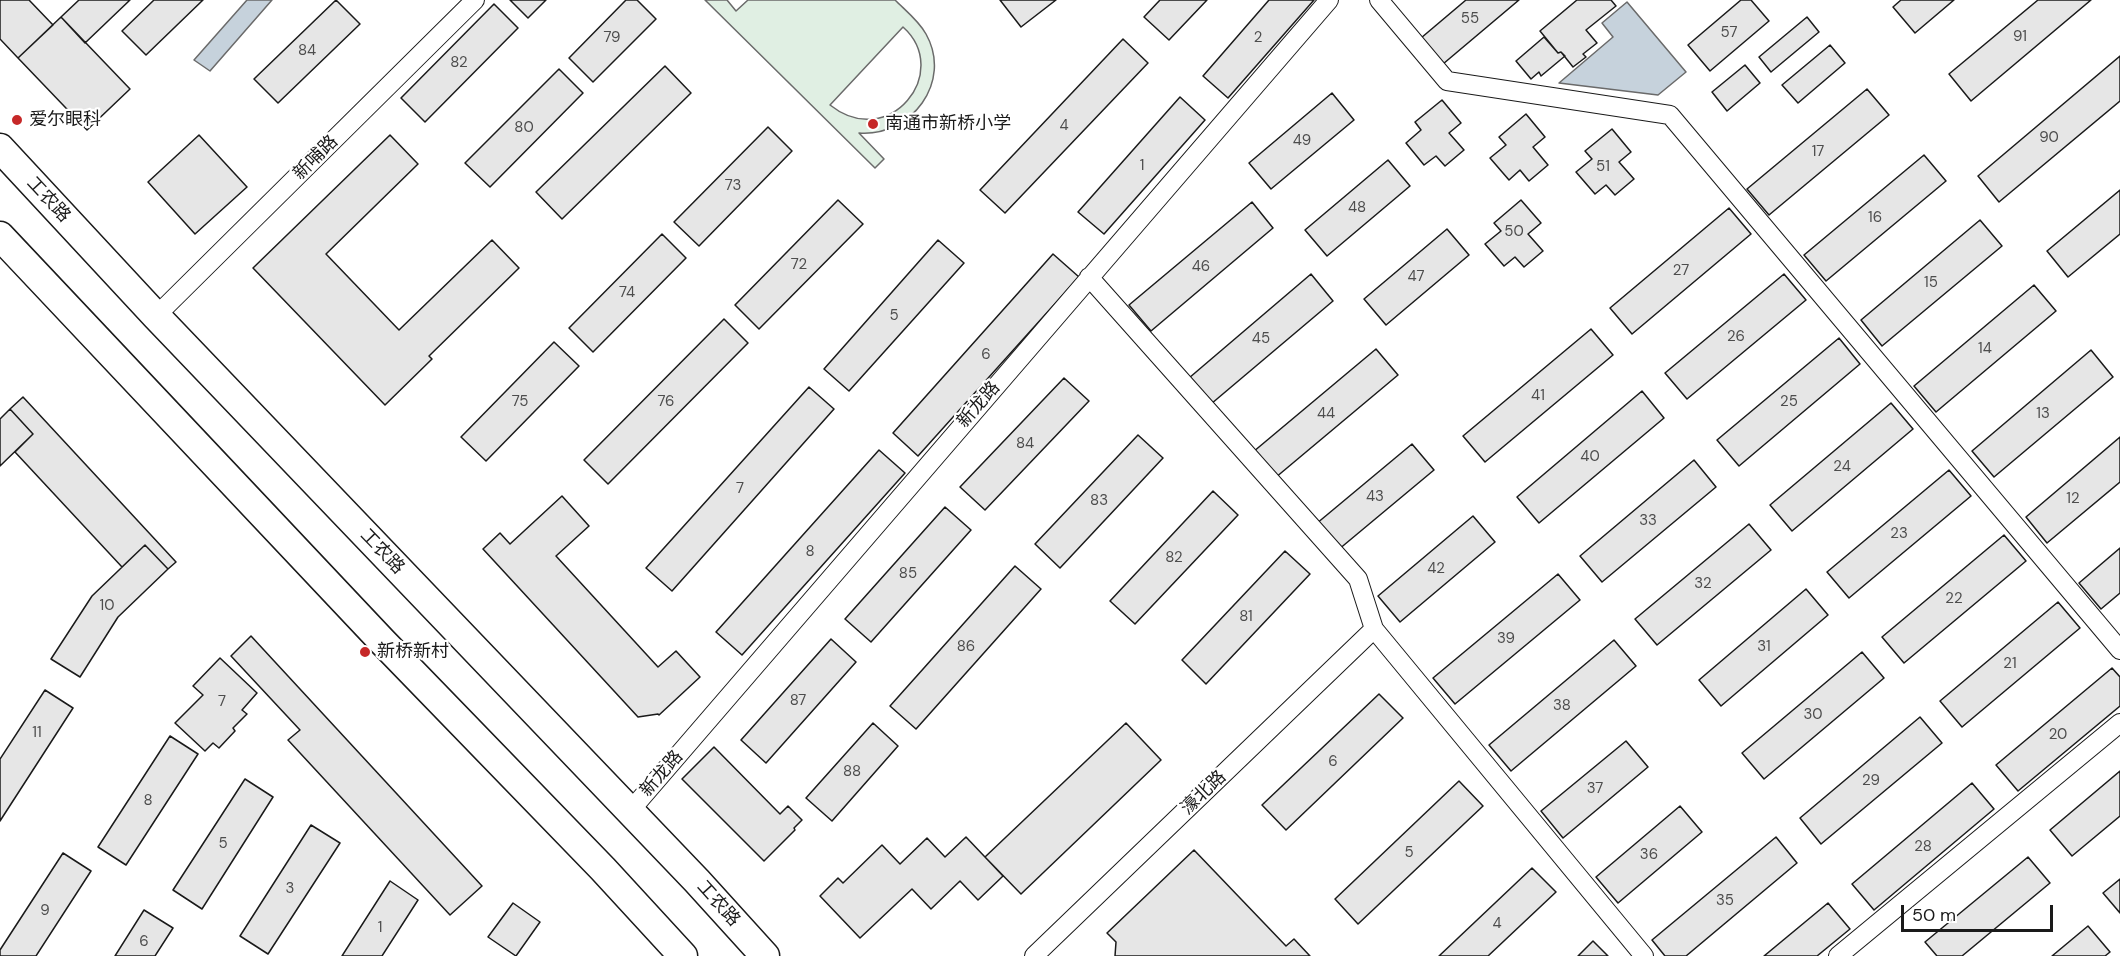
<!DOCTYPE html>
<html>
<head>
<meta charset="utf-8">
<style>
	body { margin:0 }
	#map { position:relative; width:2120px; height:956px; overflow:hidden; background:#fff; font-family:"DM Sans",sans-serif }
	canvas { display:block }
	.scale { position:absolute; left:1901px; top:905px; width:152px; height:27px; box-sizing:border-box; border:3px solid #1a1a1a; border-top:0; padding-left:8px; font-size:18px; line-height:21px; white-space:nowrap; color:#1a1a1a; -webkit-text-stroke:4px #fff; paint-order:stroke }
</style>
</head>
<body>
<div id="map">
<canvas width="2120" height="956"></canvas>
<div class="scale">50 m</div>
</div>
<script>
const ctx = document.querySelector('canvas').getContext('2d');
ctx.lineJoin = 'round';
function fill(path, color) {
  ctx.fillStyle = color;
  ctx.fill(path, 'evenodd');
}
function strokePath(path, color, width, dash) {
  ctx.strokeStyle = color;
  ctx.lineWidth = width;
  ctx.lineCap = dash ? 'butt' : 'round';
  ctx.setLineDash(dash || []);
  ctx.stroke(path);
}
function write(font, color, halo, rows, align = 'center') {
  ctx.font = font + ' "DM Sans","Noto Sans SC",sans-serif';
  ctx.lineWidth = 4.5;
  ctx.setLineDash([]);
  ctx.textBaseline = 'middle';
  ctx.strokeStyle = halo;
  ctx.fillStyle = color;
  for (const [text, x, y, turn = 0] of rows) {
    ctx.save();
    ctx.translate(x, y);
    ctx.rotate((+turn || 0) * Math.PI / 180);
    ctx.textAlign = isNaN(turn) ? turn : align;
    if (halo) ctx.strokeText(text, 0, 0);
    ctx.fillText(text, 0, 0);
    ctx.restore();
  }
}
const green = new Path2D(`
	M705 0H727L736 11 748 0H895C906 11 919 21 926 34 953 82 911 137 859 133L884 159 875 168ZM903 27C953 72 889 152 830 105Z`);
fill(green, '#e0efe3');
strokePath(green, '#6a6a6a', 1.5);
const water = new Path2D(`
	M247 0H272L210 71 194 60Z
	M1627 2 1686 72 1658 95 1559 83 1613 37 1602 23Z`);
fill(water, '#c6d2dc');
strokePath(water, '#6a6a6a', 1.5);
const building = new Path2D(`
	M0 0H29L53 25 18 58 0 39Z
	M79 0H130L85 43 61 17Z
	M154 0H203L146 55 122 31Z
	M336 0 360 24 278 103 254 79Z
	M510 0H546L528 18Z
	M626 0H637L656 19 593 82 569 58Z
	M1000 0H1056L1021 27Z
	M1160 0H1207L1169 40 1144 17Z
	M1269 0H1314L1228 98 1203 76Z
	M1466 0H1519L1443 64 1421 38Z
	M1577 0H1611L1616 6 1586 30 1597 43 1583 54 1586 57 1573 67 1561 52 1558 53 1540 31Z
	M1741 0H1751L1769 21 1710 71 1688 45Z
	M1901 0H1954L1915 33 1893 7Z
	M2038 0H2091L1971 101 1949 74Z
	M494 4 518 28 425 122 401 98Z
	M61 17 130 89 87 130 18 58Z
	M1807 17 1819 32 1771 72 1759 57Z
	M1544 37 1558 53 1561 52 1565 56 1541 76 1539 72 1531 79 1516 61Z
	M1123 39 1148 63 1005 213 980 190Z
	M1830 45 1845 63 1798 103 1782 85Z
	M2120 56V101L1999 202 1978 176Z
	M1745 65 1760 83 1727 111 1712 92Z
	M665 66 691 93 562 219 536 192Z
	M559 69 583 93 490 187 465 163Z
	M1867 89 1889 115 1769 215 1747 189Z
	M1332 93 1354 120 1271 189 1249 163Z
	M1180 97 1205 120 1104 234 1078 212Z
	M1442 100 1461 123 1449 133 1464 150 1445 166 1436 156 1424 165 1406 143 1421 130 1415 122Z
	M1526 114 1545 137 1533 147 1548 165 1529 181 1520 170 1509 180 1490 158 1506 145 1499 137Z
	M768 127 792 151 699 246 674 222Z
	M1612 129 1631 152 1619 162 1634 179 1615 195 1606 185 1595 194 1576 172 1592 159 1585 151Z
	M199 135 247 187 195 234 148 182Z
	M390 135 418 164 326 254 399 330 492 240 519 268 429 356 432 359 385 405 253 268Z
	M1924 155 1946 181 1826 281 1804 255Z
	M1388 160 1410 186 1327 256 1305 230Z
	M2120 190V234L2068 277 2047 251Z
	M838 200 863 224 759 329 735 305Z
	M1521 200 1541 223 1528 234 1543 251 1524 267 1515 257 1504 266 1485 244 1501 231 1494 223Z
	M1252 202 1273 228 1151 331 1129 305Z
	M1729 208 1751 234 1632 334 1610 308Z
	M1980 220 2002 246 1882 346 1861 320Z
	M1447 229 1469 255 1386 325 1364 299Z
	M662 234 686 258 593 352 569 328Z
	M938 240 964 263 849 391 824 369Z
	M1053 254 1079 277 918 456 893 433Z
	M1311 274 1333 301 1211 404 1189 378Z
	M1784 274 1806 300 1687 399 1665 373Z
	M2034 285 2056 311 1936 412 1914 386Z
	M724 319 748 343 608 484 584 460Z
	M1591 329 1613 355 1485 462 1463 436Z
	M1839 338 1860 364 1739 466 1717 440Z
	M554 342 579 366 486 461 461 437Z
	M1376 349 1398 375 1275 478 1253 452Z
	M2091 350 2113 377 1994 477 1972 451Z
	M1064 378 1089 401 985 510 960 487Z
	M809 387 834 409 672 591 646 568Z
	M1642 391 1664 418 1539 523 1517 497Z
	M23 397 176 562 168 569 145 545 122 567 15 452 33 434 10 409Z
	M1891 403 1913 429 1792 531 1770 505Z
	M10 409 33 434 0 466V419Z
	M1138 435 1163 458 1060 568 1035 544Z
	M2120 437V482L2047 543 2026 517Z
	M1412 444 1434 470 1338 550 1316 524Z
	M879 450 905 473 742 655 716 632Z
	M1694 460 1716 487 1602 582 1580 556Z
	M1949 470 1971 496 1849 598 1827 572Z
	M1213 491 1238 515 1135 624 1110 601Z
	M562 496 589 526 556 556 658 667 676 651 700 677 659 715 658 714 638 717 483 549 500 533 510 544Z
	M945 507 971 530 871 642 845 619Z
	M1473 516 1495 542 1400 622 1378 596Z
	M1749 524 1771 550 1657 645 1635 619Z
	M2004 535 2026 561 1904 663 1882 637Z
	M145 545 168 569 118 617 80 677 51 659 92 596Z
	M2120 548V593L2101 609 2079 583Z
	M1285 551 1310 574 1206 684 1182 660Z
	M1015 566 1041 589 916 729 890 706Z
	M1558 574 1580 600 1455 704 1433 678Z
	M1806 589 1828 615 1721 706 1699 680Z
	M2058 602 2080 628 1962 727 1940 701Z
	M251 636 482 886 450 915 288 740 300 730 231 656Z
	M831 639 856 662 766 763 741 740Z
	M1614 640 1636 666 1511 771 1489 745Z
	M1862 652 1884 678 1764 779 1742 753Z
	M220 658 257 693 242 710 247 714 233 728 235 731 219 748 213 743 205 751 175 723 203 695 193 686Z
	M2112 668 2120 677V706L2018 791 1996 765Z
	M45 690 73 708 0 821V759Z
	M1379 694 1403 718 1286 830 1262 805Z
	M1920 717 1942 743 1821 844 1800 818Z
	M873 723 898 746 832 821 806 798Z
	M1126 723 1161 760 1021 894 985 857Z
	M170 736 198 754 126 865 98 847Z
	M1626 741 1648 767 1563 838 1541 811Z
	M714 747 780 814 788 806 802 820 794 828 795 830 764 861 682 779Z
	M2120 771V816L2072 856 2050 830Z
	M245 779 273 797 202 909 173 890Z
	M1459 781 1483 806 1358 924 1335 899Z
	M1972 783 1994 809 1874 910 1852 884Z
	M1680 806 1702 832 1618 903 1596 877Z
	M311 825 340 843 268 954 240 936Z
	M966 837 1003 876 978 900 960 881 931 909 912 889 860 938 820 896 838 878 843 883 882 845 900 864 927 838 945 857Z
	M1776 837 1797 863 1686 956H1665L1652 940Z
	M1194 850 1286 946 1294 939 1310 956H1115L1116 942 1107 933Z
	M63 853 91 871 36 956H0V950Z
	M2028 857 2050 883 1962 956H1937L1925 942Z
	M1532 868 1556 892 1488 956H1439Z
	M2120 879V913L2103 893Z
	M390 881 418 900 382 956H342Z
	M513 903 540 922 516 956 488 937Z
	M1828 903 1850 929 1817 956H1764Z
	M144 910 173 928 155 956H115Z
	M2088 926 2110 952 2105 956H2052Z
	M1593 941 1608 956H1578Z`);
fill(building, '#e6e6e6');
strokePath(building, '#1a1a1a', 1.5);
const minor = new Path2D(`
	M1379 0 1447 81 1670 115 2120 650
	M1089 277 1358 579 1374 629 1644 956
	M156 316 475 0
	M630 811 1329 0
	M1034 956 1374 629
	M1838 956 2120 723`);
const primary = new Path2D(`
	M0 148 156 316 697 881 765 956
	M0 236 382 641 603 869 683 956`);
strokePath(minor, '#1a1a1a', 20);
strokePath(primary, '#1a1a1a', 31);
strokePath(minor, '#fff', 18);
strokePath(primary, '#fff', 28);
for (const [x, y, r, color] of [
	[17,120,6,"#c62828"],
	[873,124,6,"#c62828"],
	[365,652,6,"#c62828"]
]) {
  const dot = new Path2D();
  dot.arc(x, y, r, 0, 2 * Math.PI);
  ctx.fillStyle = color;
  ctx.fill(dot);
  strokePath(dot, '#fff', 2);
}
write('15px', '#4d4d4d', null, [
	["55",1470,19],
	["57",1729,33],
	["91",2020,37],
	["79",612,38],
	["2",1258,38],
	["84",307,51],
	["82",459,63],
	["4",1064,126],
	["80",524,128],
	["90",2049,138],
	["49",1302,141],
	["17",1818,152],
	["1",1142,166],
	["51",1603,167],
	["73",733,186],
	["48",1357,208],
	["16",1875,218],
	["50",1514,232],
	["72",799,265],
	["46",1201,267],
	["27",1681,271],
	["47",1416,277],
	["15",1931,283],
	["74",627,293],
	["5",894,316],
	["26",1736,337],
	["45",1261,339],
	["14",1985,349],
	["6",986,355],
	["41",1538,396],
	["75",520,402],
	["76",666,402],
	["25",1789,402],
	["44",1326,414],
	["13",2043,414],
	["84",1025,444],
	["40",1590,457],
	["24",1842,467],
	["7",740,489],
	["43",1375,497],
	["12",2073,499],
	["83",1099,501],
	["33",1648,521],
	["23",1899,534],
	["8",810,552],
	["82",1174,558],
	["42",1436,569],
	["85",908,574],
	["32",1703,584],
	["22",1954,599],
	["10",107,606],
	["81",1246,617],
	["39",1506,639],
	["86",966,647],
	["31",1764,647],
	["21",2010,664],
	["87",798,701],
	["7",222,702],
	["38",1562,706],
	["30",1813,715],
	["11",37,733],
	["20",2058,735],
	["6",1333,762],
	["88",852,772],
	["29",1871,781],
	["37",1595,789],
	["8",148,801],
	["5",223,844],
	["28",1923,847],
	["5",1409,853],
	["36",1649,855],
	["3",290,889],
	["35",1725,901],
	["9",45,911],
	["4",1497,924],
	["1",380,928],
	["6",144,942]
]);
write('18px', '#1a1a1a', '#fff', [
	["爱尔眼科",29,120],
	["南通市新桥小学",885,124],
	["新桥新村",377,652]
], 'left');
write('18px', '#1a1a1a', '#fff', [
	["新哺路",316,158,-45],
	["工农路",48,200,47],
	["新龙路",979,405,-49],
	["工农路",382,552,46],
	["新龙路",662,774,-49],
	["濠北路",1204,793,-44],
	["工农路",718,904,48]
]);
</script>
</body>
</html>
